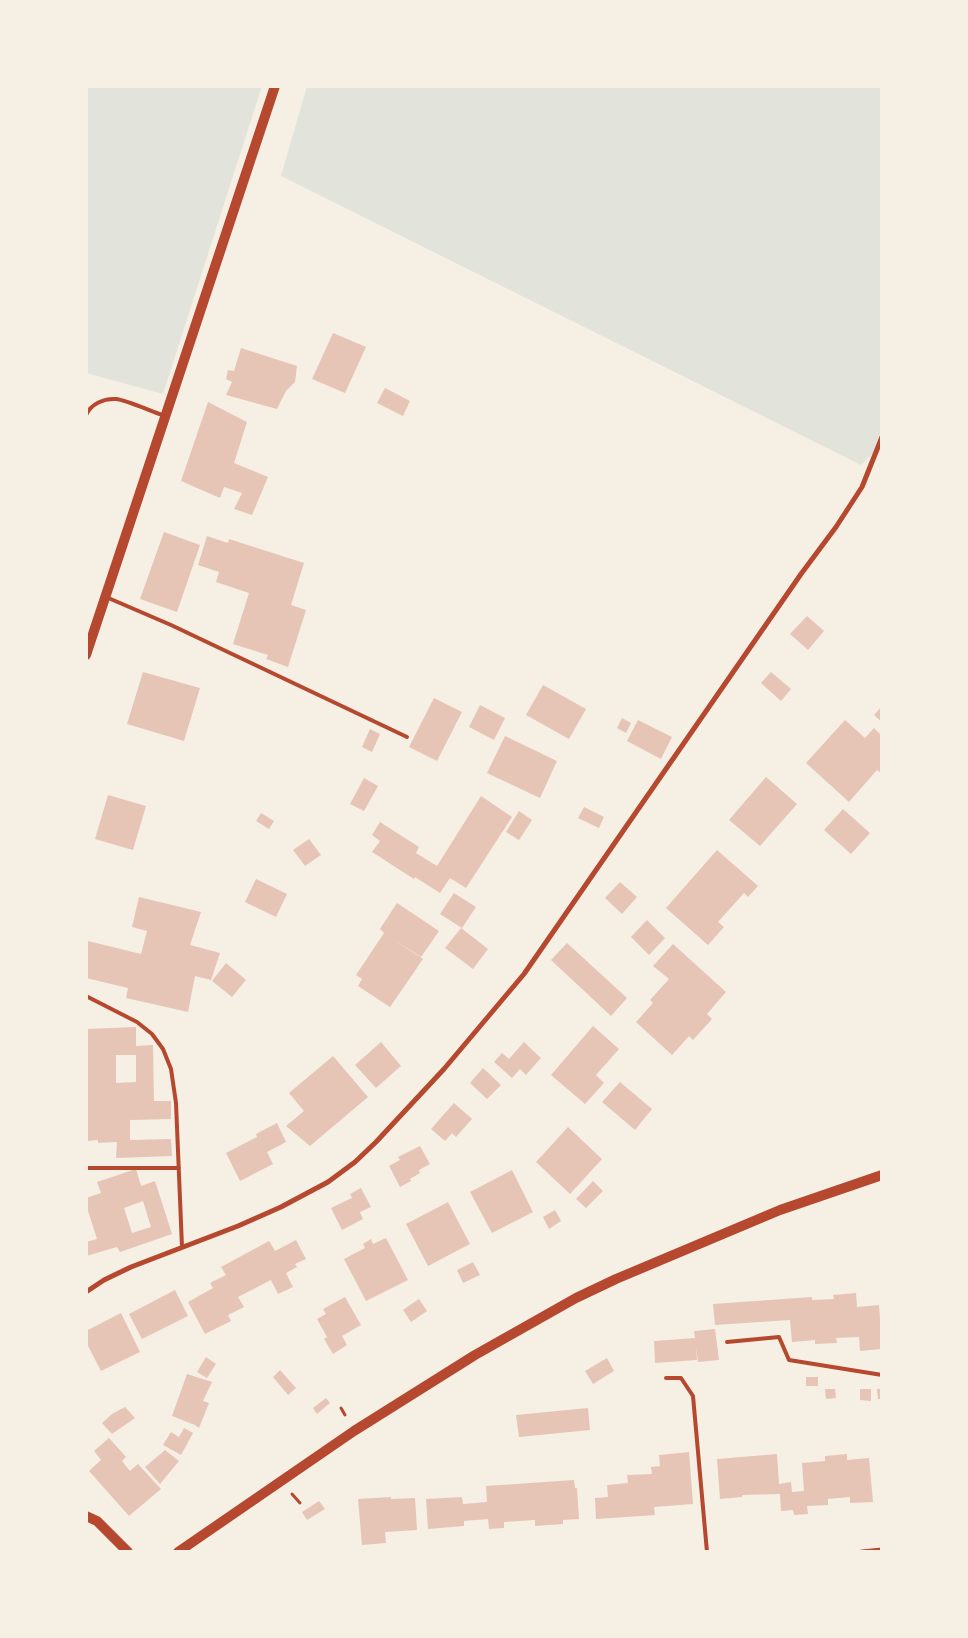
<!DOCTYPE html>
<html>
<head>
<meta charset="utf-8">
<style>
	body { margin:0 }
	#map { position:relative; width:968px; height:1638px; overflow:hidden; background:#f6efe4; font-family:Roboto,sans-serif }
	canvas { display:block }
	.frame { position:absolute; inset:0; border:88px solid #f6efe4; pointer-events:none }
</style>
</head>
<body>
<div id="map">
<canvas width="968" height="1638"></canvas>
<div class="frame"></div>
</div>
<script>
const ctx = document.querySelector('canvas').getContext('2d');
ctx.lineJoin = 'round';
function fill(path, color) {
  ctx.fillStyle = color;
  ctx.fill(path, 'evenodd');
}
function strokePath(path, color, width, dash) {
  ctx.strokeStyle = color;
  ctx.lineWidth = width;
  ctx.lineCap = dash ? 'butt' : 'round';
  ctx.setLineDash(dash || []);
  ctx.stroke(path);
}
fill(new Path2D(`
	M86 86H262L163 394 86 373Z
	M307 86H882V444L861 465 281 176Z`), '#e2e4dc');
fill(new Path2D(`
	M333 333 366 347 345 393 312 379Z
	M241 348 297 366 295 382 286 391 277 409 226 395 232 382 226 379 228 370 234 371Z
	M385 388 410 401 403 416 377 403Z
	M208 402 247 422 234 463 268 477 252 515 234 509 242 493 224 487 220 498 181 481Z
	M164 532 200 545 177 612 140 599Z
	M207 536 228 543 229 539 304 563 291 605 306 610 288 667 266 659 268 655 233 644 249 593 216 582 219 572 198 565Z
	M807 616 824 631 808 650 790 634Z
	M143 672 200 688 184 741 127 724Z
	M771 672 791 689 781 701 761 683Z
	M543 685 586 709 569 739 526 715Z
	M434 698 462 712 437 761 409 747Z
	M480 705 505 718 494 740 469 727Z
	M882 706V722L874 715Z
	M622 718 631 723 626 733 617 728Z
	M638 720 672 737 661 759 627 741Z
	M845 720 865 738 874 728 882 736V774L877 770 849 802 806 763Z
	M370 729 380 734 372 752 362 747Z
	M505 736 557 761 540 798 487 773Z
	M766 777 797 804 760 846 729 820Z
	M364 778 378 786 364 811 350 804Z
	M108 795 146 806 133 850 95 839Z
	M481 796 512 817 466 888 450 878 440 893 415 877 414 879 372 852 380 841 372 835 380 822 419 847 416 853 437 866Z
	M584 807 604 817 599 828 578 818Z
	M843 809 870 833 851 854 824 830Z
	M519 811 532 820 519 840 506 832Z
	M261 813 274 821 269 829 256 821Z
	M309 839 321 855 305 866 293 850Z
	M717 850 758 886 748 897 744 893 718 922 724 927 708 945 666 908Z
	M256 879 287 894 276 917 245 902Z
	M620 882 637 897 622 914 605 898Z
	M454 893 476 907 462 928 440 914Z
	M139 897 201 912 190 945 220 953 211 980 195 976 188 1012 126 998 128 988 86 978 88 941 141 954 147 931 132 927Z
	M397 903 439 931 421 957 391 938 423 959 390 1007 358 986 362 979 356 975 384 933 380 929Z
	M647 920 665 938 649 955 631 937Z
	M461 928 488 949 473 969 445 948Z
	M567 943 627 998 611 1016 551 960Z
	M673 944 726 992 707 1014 712 1019 693 1040 689 1036 672 1055 636 1022 653 1003 650 1000 669 979 653 966Z
	M226 963 246 980 232 997 212 981Z
	M593 1026 619 1049 596 1075 604 1083 585 1104 551 1075Z
	M136 1027V1046L153 1045 154 1101H171V1119L130 1120V1140L171 1139 172 1156 116 1158 117 1142 98 1143V1140L86 1141V1029ZM116 1055H136V1082L116 1083Z
	M381 1042 401 1066 376 1088 355 1065Z
	M524 1042 541 1058 526 1075 520 1069 512 1078 494 1062 502 1053 509 1059Z
	M333 1056 368 1097 310 1146 286 1126 304 1111 289 1093Z
	M483 1068 501 1085 487 1099 470 1083Z
	M620 1082 652 1109 635 1130 602 1102Z
	M454 1103 472 1119 456 1137 452 1133 445 1141 431 1129Z
	M277 1123 286 1142 267 1152 273 1164 240 1181 226 1153 257 1137 256 1134Z
	M568 1127 602 1159 570 1194 536 1162Z
	M420 1146 430 1164 419 1170 420 1173 410 1179 411 1181 400 1187 389 1166 400 1160 398 1157Z
	M136 1169 141 1186 155 1181 172 1234 120 1252 117 1247 86 1256V1242L97 1239 88 1211 86 1212V1198L101 1193 97 1182ZM143 1201 151 1227 132 1233 124 1208Z
	M512 1170 533 1212 492 1233 470 1192Z
	M593 1181 603 1191 586 1208 576 1199Z
	M361 1188 371 1207 360 1212 363 1219 342 1230 331 1208 352 1198 350 1194Z
	M448 1202 470 1244 428 1266 406 1224Z
	M555 1210 561 1221 549 1229 543 1217Z
	M386 1238 408 1280 366 1301 344 1259 365 1248 363 1244 371 1239 373 1244Z
	M296 1240 306 1259 295 1264 297 1267 286 1273 293 1287 278 1294 271 1280 238 1297 244 1307 228 1315 231 1321 205 1334 188 1302 213 1288 210 1283 226 1275 221 1267 269 1241 275 1251Z
	M473 1262 480 1275 463 1283 457 1270Z
	M175 1290 188 1316 142 1339 129 1314Z
	M856 1293 857 1307 879 1305 880 1317H882L880 1332H882V1349L860 1351 859 1337 836 1338 837 1343 815 1344V1340L792 1342 790 1320 715 1325 713 1304 812 1297V1300L834 1299 833 1295Z
	M345 1297 361 1325 342 1336 347 1345 333 1354 324 1339 327 1337 317 1319 326 1314 323 1309Z
	M419 1299 427 1311 411 1322 403 1310Z
	M121 1313 140 1352 101 1371 86 1342V1331Z
	M715 1329 719 1360 698 1362 696 1347 697 1360 655 1363 654 1341 695 1338 694 1331Z
	M206 1357 216 1364 207 1378 197 1372Z
	M607 1358 614 1371 593 1384 585 1371Z
	M280 1370 296 1388 288 1395 273 1377Z
	M187 1374 212 1382 203 1401 209 1403 199 1428 195 1425 172 1416Z
	M806 1377H818V1386H806Z
	M825 1389H835L836 1398 826 1399Z
	M860 1389H871V1401L860 1400Z
	M877 1389H882V1399H878Z
	M326 1398 330 1403 317 1414 313 1408Z
	M125 1407 135 1418 112 1434 102 1423 112 1414Z
	M588 1408 590 1430 519 1437 516 1415Z
	M184 1428 193 1433 181 1455 163 1445 171 1432 179 1437Z
	M109 1438 126 1457 122 1461 130 1471 138 1464 161 1489 129 1516 89 1471 101 1460 94 1451Z
	M165 1450 179 1461 160 1484 145 1467Z
	M689 1452 693 1504 654 1507 655 1515 596 1519 595 1498 608 1497 607 1485 628 1483 627 1475 652 1474 651 1467 660 1466 659 1455Z
	M777 1454 779 1484 791 1482 792 1492 804 1491 802 1463 825 1461V1456L847 1454V1460L869 1458 873 1502 850 1503V1497L828 1499V1505L807 1506 808 1514 794 1515 793 1510 781 1511 780 1494 742 1495V1497L720 1499 717 1459Z
	M574 1480 575 1488H577L579 1519 563 1520V1524L535 1526V1520L504 1522V1528L489 1529 488 1519 464 1521V1526L428 1529 426 1499 462 1497 463 1504 487 1502 486 1486Z
	M391 1497V1499L415 1498 417 1530 385 1532 386 1543 362 1545 358 1499Z
	M319 1501 325 1509 307 1520 302 1512Z`), '#e6c5b7');
strokePath(new Path2D(`
	M341 1408 345 1415
	M292 1494 300 1503`), '#b5482f', 3);
strokePath(new Path2D(`
	M86 415C91 404 104 398 116 399 127 400 152 412 165 416
	M106 597 171 625 407 737
	M86 996 137 1022 152 1034 163 1049 171 1069 176 1103 182 1247
	M88 1168H179
	M727 1342 779 1337 789 1360 882 1375
	M666 1378H681L693 1396 707 1552`), '#b5482f', 4);
strokePath(new Path2D(`
	M86 1292 104 1280 131 1267 238 1226 281 1207 328 1182 355 1162 376 1142 444 1069 524 974 801 574 836 527 862 487 882 437
	M862 1552 882 1550`), '#b5482f', 5);
strokePath(new Path2D(`
	M86 655 275 86
	M86 1516 97 1521 128 1552
	M178 1552 354 1431 475 1355 576 1298 616 1279 780 1210 882 1175`), '#b5482f', 10);
</script>
</body>
</html>
